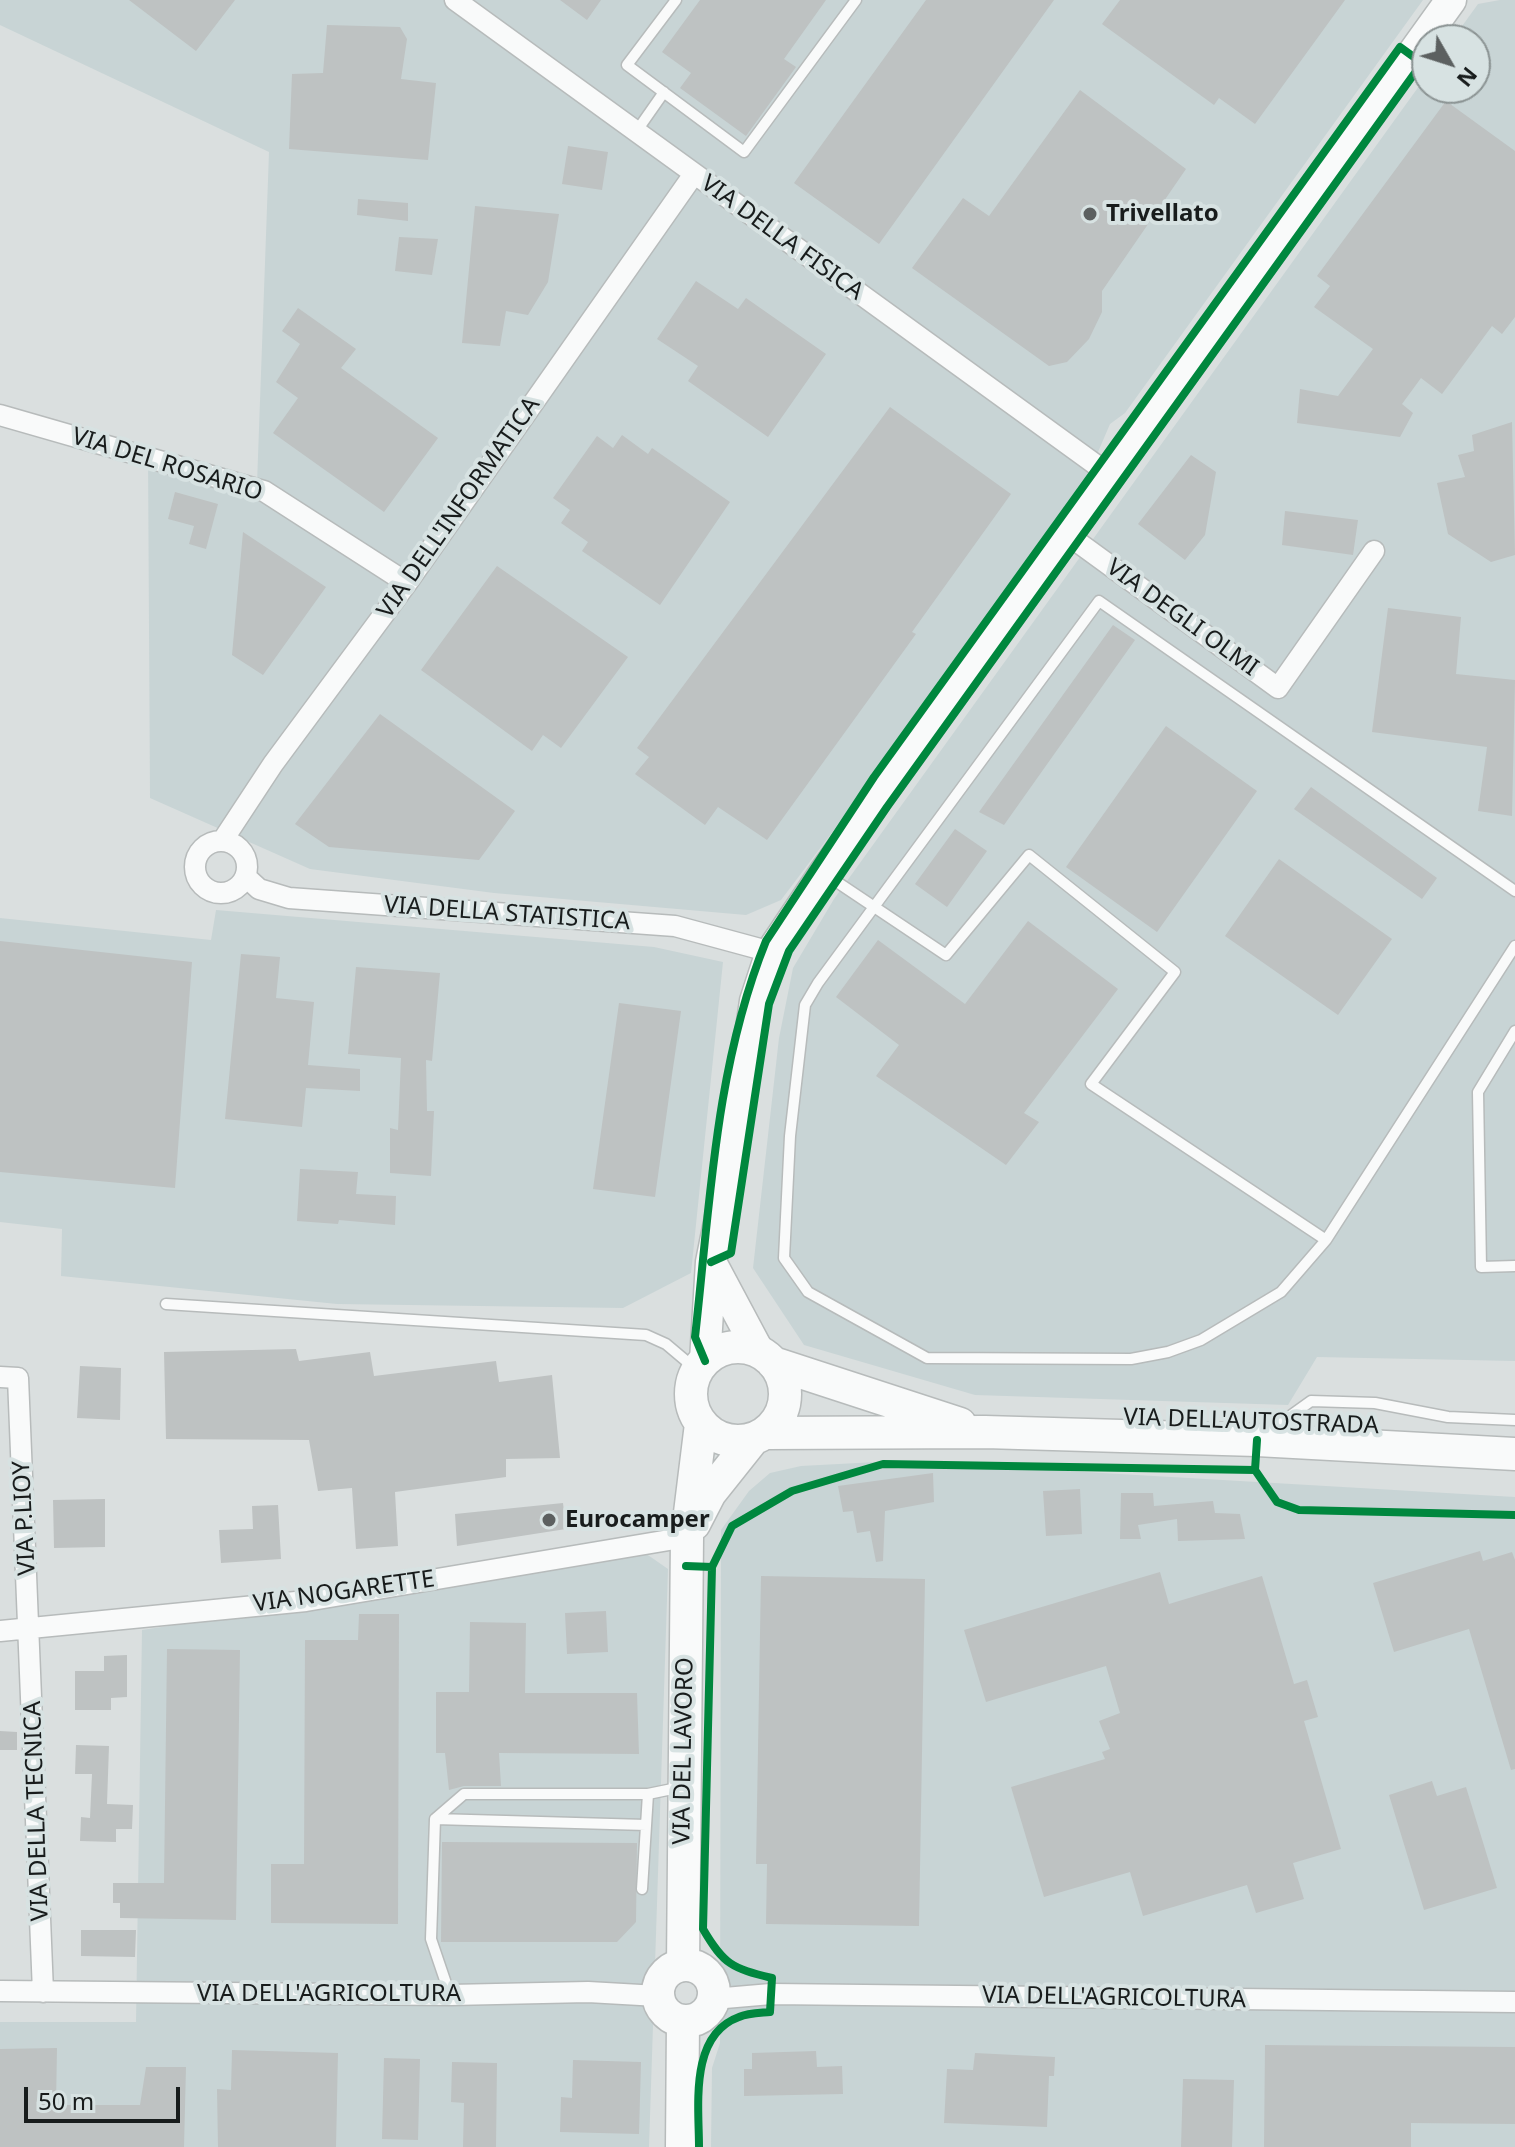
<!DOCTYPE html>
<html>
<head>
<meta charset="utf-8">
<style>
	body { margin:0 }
	#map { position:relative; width:1515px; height:2147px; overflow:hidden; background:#dadfdf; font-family:"Noto Sans",sans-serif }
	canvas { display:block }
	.north { position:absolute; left:1411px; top:24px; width:80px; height:80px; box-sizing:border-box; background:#d7e2e2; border:2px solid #8b9393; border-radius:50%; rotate:129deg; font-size:22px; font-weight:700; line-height:32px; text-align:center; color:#181c1c }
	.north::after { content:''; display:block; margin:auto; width:28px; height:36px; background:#5c6060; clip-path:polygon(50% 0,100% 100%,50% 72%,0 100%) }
	.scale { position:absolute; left:24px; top:2087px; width:156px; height:36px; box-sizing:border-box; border:4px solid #181c1c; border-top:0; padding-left:10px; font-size:24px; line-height:28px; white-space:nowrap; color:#181c1c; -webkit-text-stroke:6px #d7e2e2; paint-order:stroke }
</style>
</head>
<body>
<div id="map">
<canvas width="1515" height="2147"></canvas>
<div class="north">N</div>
<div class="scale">50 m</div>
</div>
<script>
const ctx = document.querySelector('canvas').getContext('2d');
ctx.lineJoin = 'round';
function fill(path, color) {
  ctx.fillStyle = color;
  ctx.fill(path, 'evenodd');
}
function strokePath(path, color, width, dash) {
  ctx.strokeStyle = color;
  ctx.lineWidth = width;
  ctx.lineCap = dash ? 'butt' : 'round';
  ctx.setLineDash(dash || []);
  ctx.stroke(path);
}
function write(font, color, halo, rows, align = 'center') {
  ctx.font = font + ' "Noto Sans",sans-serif';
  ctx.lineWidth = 8;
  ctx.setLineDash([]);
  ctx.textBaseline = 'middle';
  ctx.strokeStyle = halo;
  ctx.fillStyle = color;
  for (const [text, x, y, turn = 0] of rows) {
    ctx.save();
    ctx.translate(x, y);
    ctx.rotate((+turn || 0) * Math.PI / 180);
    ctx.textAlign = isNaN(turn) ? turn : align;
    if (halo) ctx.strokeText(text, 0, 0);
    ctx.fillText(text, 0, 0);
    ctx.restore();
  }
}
fill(new Path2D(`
	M0 0H1423L1125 413 1110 424 1077 501 874 777 781 900 746 915 494 893 310 869 150 798 148 455 257 484 269 152 0 25Z
	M1500 0H1515V1361L1317 1357 1288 1405 975 1395 804 1345 753 1268 779 1038 793 968 834 899 1427 75V88H1475V40H1452L1478 4Z
	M216 910 654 947 723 962 691 1273 623 1308 337 1304 61 1276 62 1229 0 1222V918L211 940Z
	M896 1461 1515 1497V2147H711L712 2068 720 2043 721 1530 749 1491 770 1473 801 1466Z
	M645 1553 668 1569 649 2147H0V2022H136L142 1630Z`), '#c8d4d5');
fill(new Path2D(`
	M129 0H235L196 51Z
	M560 0H601L587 20Z
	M700 0H826L784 59 796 67 746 136 680 88 691 73 662 52Z
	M926 0H1054L879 244 794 183Z
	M1120 0H1345L1255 124 1219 98 1214 105 1102 24Z
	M327 25 400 27 407 39 401 79 436 83 428 160 289 149 292 74 323 73Z
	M1080 90 1186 169 1102 291V312L1089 339 1067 362 1049 366 912 268 963 198 989 216Z
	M1446 101 1515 151V317L1502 334 1492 326 1442 394 1421 378 1402 404 1413 413 1400 437 1297 423 1300 389 1338 396 1373 349 1314 307 1330 286 1317 276Z
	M568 146 608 152 602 190 562 184Z
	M358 199 408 203V221L357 215Z
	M475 206 559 214 548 282 528 315 506 311 500 346 462 343Z
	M399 237 438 239 432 275 395 271Z
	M696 281 738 309 746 298 826 354 768 437 688 381 698 366 657 339Z
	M298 308 356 349 341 368 438 438 384 512 273 433 298 398 276 382 300 344 282 331Z
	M890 407 1011 494 912 632 916 634 767 840 718 807 705 825 635 774 649 757 637 748Z
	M1512 422 1515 555 1491 562 1448 534 1437 483 1465 477 1458 455 1474 451 1472 435Z
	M622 435 648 454 652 448 730 502 660 605 582 551 588 542 561 523 570 510 553 498 597 436 613 448Z
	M1191 455 1216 472 1205 535 1185 560 1138 524Z
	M175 492 218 504 206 549 189 544 194 526 168 519Z
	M1285 511 1358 520 1353 555 1282 545Z
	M243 532 326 587 263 675 232 655Z
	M497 566 628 657 561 748 543 735 532 751 421 670Z
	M1388 608 1461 617 1456 674 1515 680 1512 816 1478 811 1487 747 1372 732Z
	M1113 625 1135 640 1004 825 979 812Z
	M380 714 515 811 479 860 329 847 295 824Z
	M1166 726 1257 791 1157 932 1066 867Z
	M1311 787 1437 878 1422 899 1294 809Z
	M955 829 987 851 947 907 915 884Z
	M1279 859 1392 939 1338 1015 1225 936Z
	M1028 921 1118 989 1024 1113 1039 1122 1006 1165 876 1076 899 1045 836 997 878 940 965 1004Z
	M0 941 192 962 175 1188 0 1172Z
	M241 954 280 957 276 998 314 1002 308 1065 360 1069V1091L306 1088 302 1127 225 1119Z
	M356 967 440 973 432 1061 426 1060 427 1111H434L431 1176 390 1173V1128L398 1130 401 1058 348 1054Z
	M619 1003 681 1011 655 1197 593 1189Z
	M300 1169 358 1172 356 1194 396 1196 395 1225 339 1220 338 1224 297 1221Z
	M296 1349 299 1361 370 1352 374 1376 496 1361 499 1382 552 1375 560 1458 506 1459V1477L395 1492 398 1546 356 1549 352 1488 318 1491 309 1440 166 1439 164 1352Z
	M80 1366 121 1368 120 1420 77 1418Z
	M933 1473 934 1502 885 1511 883 1561 876 1562 870 1531 857 1533 853 1511 843 1512 838 1486Z
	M1080 1489 1082 1534 1046 1536 1043 1491Z
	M1121 1493H1153L1154 1506 1213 1501 1215 1513 1240 1514 1245 1539 1178 1541 1177 1519 1138 1525 1141 1539H1120Z
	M105 1499V1547L54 1548 53 1500Z
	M563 1503 566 1529 457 1546 455 1514Z
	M278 1505 281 1559 221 1563 219 1530 253 1529 252 1506Z
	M1480 1551 1483 1561 1512 1552 1515 1560V1769L1511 1770 1469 1629 1394 1652 1373 1583Z
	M1160 1572 1169 1604 1262 1576 1294 1684 1307 1680 1318 1717 1304 1721 1341 1849 1293 1863 1304 1899 1256 1913 1247 1885 1143 1916 1130 1872 1044 1897 1011 1787 1105 1759 1102 1752 1110 1749 1099 1721 1120 1713 1106 1666 986 1702 964 1630Z
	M761 1576 925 1579 919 1926 766 1924 767 1864H756Z
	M606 1611 608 1652 567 1654 565 1613Z
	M359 1614H399L398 1924 271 1923V1864H304L305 1640H358Z
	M470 1622 526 1623 525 1693H637L639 1754 499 1753 501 1786H464L449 1790 445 1753H436V1692H469Z
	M167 1649 240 1650 236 1920 120 1918V1903H113V1883H164Z
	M127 1655V1697L111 1698V1710H75V1671H104V1656Z
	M0 1731 17 1732V1750H0Z
	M76 1745 109 1746 107 1804 133 1805 132 1829H116V1842L80 1841 81 1817 90 1818 92 1774H75Z
	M1432 1781 1437 1796 1466 1787 1497 1888 1424 1910 1389 1795Z
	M442 1842 637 1843 636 1922 617 1942H441Z
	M81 1930H136L135 1957 81 1956Z
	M1265 2045 1515 2047V2124L1411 2123V2147H1264Z
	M57 2048 56 2105H140L146 2067H186L184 2147H0V2049Z
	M232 2050 338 2053 336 2147H218L217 2089 231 2090Z
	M816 2051 817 2067 842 2066 843 2094 744 2096V2069H752V2053Z
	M975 2053 1055 2057 1054 2076H1049L1047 2127 944 2123 947 2069 973 2070Z
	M384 2058 420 2059 418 2140 382 2139Z
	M573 2060 641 2062 639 2134 560 2132 561 2097 572 2098Z
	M452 2062 497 2063 496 2147H463L464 2103 451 2102Z
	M1183 2079 1234 2080 1232 2147H1181Z`), '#bec2c2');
const service = new Path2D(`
	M676 0 627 65 744 152 856 0
	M636 132 664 92
	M825 874 946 955 1029 855 1175 972 1091 1084 1326 1240 1515 946
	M1515 1031 1478 1092 1481 1267 1515 1266
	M1326 1240 1281 1292 1201 1340 1168 1352 1131 1359 927 1358 808 1292 784 1258 790 1136 805 1005 818 983 1099 601 1515 891
	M166 1304 646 1335 666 1344 698 1371
	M1265 1434 1311 1401 1375 1403 1448 1417 1515 1420
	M435 1819 646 1825
	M642 1889 648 1794
	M450 1995 431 1939 435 1819 464 1794H648L682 1787`);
const minor = new Path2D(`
	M455 0 1110 475
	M0 415 264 491 407 583
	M1068 535 1278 688 1374 551
	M223 840 273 764 407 583 694 174
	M195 867a26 26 0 1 1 52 0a26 26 0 1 1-52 0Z
	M246 877 259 889 289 898 675 926 771 952
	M0 1377 18 1378 43 1992
	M0 1631 306 1601 687 1537
	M0 1991 451 1995 588 1992 658 1996
	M713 1999 771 1994 1515 2002`);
const secondary = new Path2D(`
	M711 1262 759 1352
	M705 1361 711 1262 733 1153 755 1001 771 952 824 873 1451 0`);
const primary = new Path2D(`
	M691 1394a47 47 0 1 1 94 0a47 47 0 1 1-94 0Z
	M773 1363 960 1424
	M766 1433 985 1432 1257 1440 1515 1454
	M694 1524 710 1493 753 1439
	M683 1965 687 1537 701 1424
	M658 1993a28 28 0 1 1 56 0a28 28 0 1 1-56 0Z
	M682 2147 683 2021`);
strokePath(service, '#b7bbbb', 13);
strokePath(minor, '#b7bbbb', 23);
strokePath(secondary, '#b7bbbb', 33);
strokePath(primary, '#b7bbbb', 35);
strokePath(service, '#f9fafa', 10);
strokePath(minor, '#f9fafa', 20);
strokePath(secondary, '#f9fafa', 30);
strokePath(primary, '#f9fafa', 32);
strokePath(new Path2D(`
	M711 1262 731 1253 769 1004 789 951 887 807 1427 56
	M705 1361 695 1337C710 1204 715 1067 766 941L874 777 1400 47 1422 63
	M1257 1440 1255 1470 1277 1502 1299 1510 1515 1515
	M686 1566 712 1567 732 1526 792 1491 883 1464 1255 1470
	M699 2147C699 2106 689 2035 739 2017 748 2013 760 2013 770 2012L772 1978C732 1968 724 1965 703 1929L712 1567`), '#00873e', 8);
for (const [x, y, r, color] of [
	[1090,214,8,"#5c6060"],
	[549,1520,8,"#5c6060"]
]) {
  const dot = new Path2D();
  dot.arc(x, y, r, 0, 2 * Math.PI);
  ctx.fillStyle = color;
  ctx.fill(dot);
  strokePath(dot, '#d7e2e2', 3);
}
write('bold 24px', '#181c1c', '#d7e2e2', [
	["Trivellato",1106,214],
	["Eurocamper",565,1520]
], 'left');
write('24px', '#181c1c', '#d7e2e2', [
	["VIA DELLA FISICA",782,238,36],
	["VIA DEL ROSARIO",167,465,17],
	["VIA DELL'INFORMATICA",459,508,-55],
	["VIA DEGLI OLMI",1182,618,36],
	["VIA DELLA STATISTICA",507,914,4],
	["VIA DELL'AUTOSTRADA",1251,1422,2],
	["VIA P.LIOY",25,1518,-93],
	["VIA NOGARETTE",344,1592,-8],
	["VIA DEL LAVORO",684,1751,-89],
	["VIA DELLA TECNICA",37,1811,-92],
	["VIA DELL'AGRICOLTURA",329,1994],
	["VIA DELL'AGRICOLTURA",1114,1998,1]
]);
</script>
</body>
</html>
